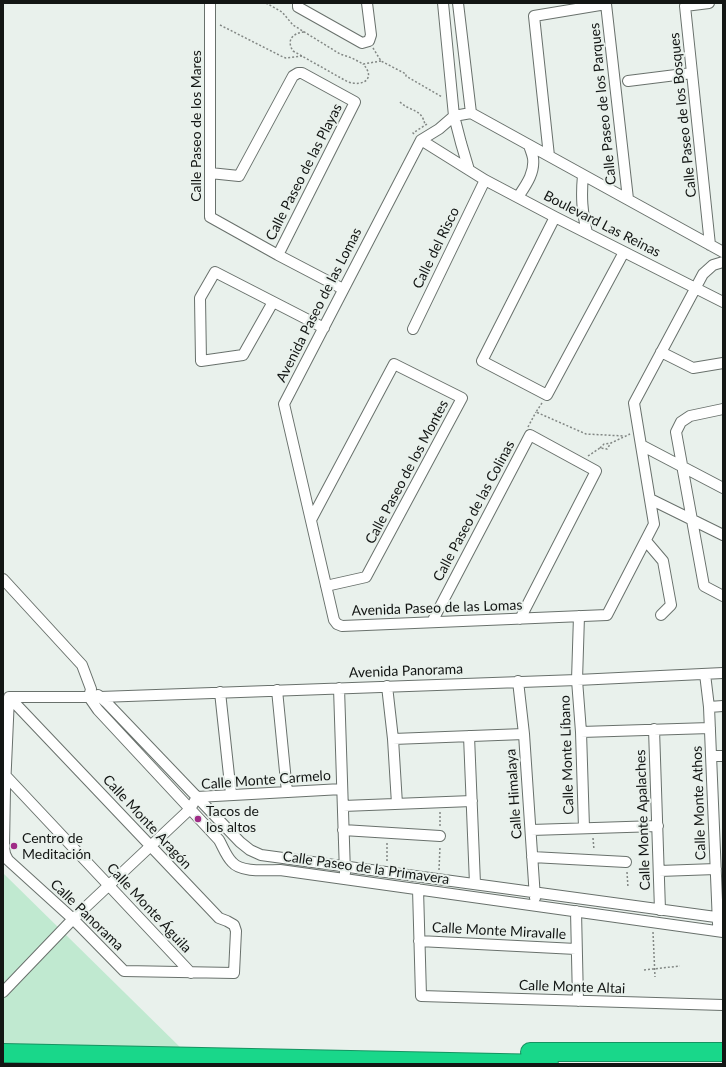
<!DOCTYPE html>
<html>
<head>
<meta charset="utf-8">
<style>
	body { margin:0 }
	#map { position:relative; width:726px; height:1067px; overflow:hidden; background:#e9f1ec; font-family:Lato,sans-serif }
	canvas { display:block }
	.frame { position:absolute; inset:0; border:4px solid #131614; pointer-events:none }
</style>
</head>
<body>
<div id="map">
<canvas width="726" height="1067"></canvas>
<div class="frame"></div>
</div>
<script>
const ctx = document.querySelector('canvas').getContext('2d');
ctx.lineJoin = 'round';
function fill(path, color) {
  ctx.fillStyle = color;
  ctx.fill(path, 'evenodd');
}
function strokePath(path, color, width, dash) {
  ctx.strokeStyle = color;
  ctx.lineWidth = width;
  ctx.lineCap = dash ? 'butt' : 'round';
  ctx.setLineDash(dash || []);
  ctx.stroke(path);
}
function write(font, color, halo, rows, align = 'center') {
  ctx.font = font + ' Lato,sans-serif';
  ctx.lineWidth = 4;
  ctx.setLineDash([]);
  ctx.textBaseline = 'middle';
  ctx.strokeStyle = halo;
  ctx.fillStyle = color;
  for (const [text, x, y, turn = 0] of rows) {
    ctx.save();
    ctx.translate(x, y);
    ctx.rotate((+turn || 0) * Math.PI / 180);
    ctx.textAlign = isNaN(turn) ? turn : align;
    if (halo) ctx.strokeText(text, 0, 0);
    ctx.fillText(text, 0, 0);
    ctx.restore();
  }
}
fill(new Path2D(`
	M3 873 186 1053 3 1051Z`), '#c0e9d0');
const street = new Path2D(`
	M210 3V217L278 255 343 289
	M298 3V7L362 43 369 41 371 35 367 3
	M443 3 454 116 461 143 469 170
	M458 3 471 113
	M709 3 685 6 710 245
	M628 81 692 73
	M471 113 454 116 439 129 421 140 284 404 334 620 337 624 342 626 607 615 654 524 634 403 703 274 713 265 723 262
	M471 113 723 252
	M421 140 485 180 555 217 723 302
	M549 156 534 16 606 4 628 199
	M210 173 239 176 293 76 298 73H302L355 102 278 255
	M583 175C581 197 582 211 587 233
	M518 197C526 185 535 173 533 158 532 153 530 149 529 145
	M555 217 482 361 547 395 624 252
	M273 302 243 355 201 361 200 298 215 272 324 328
	M413 329 485 180
	M661 352 693 368 723 363
	M723 409 690 416 681 422 676 432 704 586 723 596
	M641 445 723 488
	M650 499 723 535
	M311 520 394 364 462 398 366 577 326 586
	M646 541 663 561 671 605 661 615
	M3 579 82 665 91 689 89 697 98 710 219 840C223 847 226 856 232 862 241 873 267 870 280 870L723 932
	M579 616 577 680 581 732 584 828
	M432 622 530 435 596 471 520 619
	M705 674 709 707 718 924
	M518 681 524 734 535 898
	M387 686 393 739 397 804
	M339 688 345 873
	M277 690 287 792
	M220 692 231 794
	M98 695 107 703 240 842 250 850 261 855 723 918
	M9 697 219 918 227 921 234 925 236 931 234 973 124 971 73 919 8 860 5 854 4 847 5 788Z
	M9 697H100L577 680 723 673
	M709 707 723 706
	M654 729 660 910
	M581 732 710 728
	M469 736 475 884
	M393 739 524 734
	M711 756H723
	M5 775 191 973
	M343 806 472 801
	M343 830 440 836
	M531 830 658 826
	M532 857 626 862
	M659 871 716 869
	M418 889 421 996 723 1005
	M576 911 578 1001
	M419 941 576 949
	M3 992 73 919 190 809 197 797 342 789`);
const highway = new Path2D(`
	M530 1052H723
	M3 1053 549 1064`);
strokePath(street, '#69716c', 12);
strokePath(highway, '#179361', 20);
strokePath(new Path2D(`
	M266 3 282 12 293 25 340 54 352 58 363 64 381 61
	M220 25 283 57 286 58 303 56
	M304 32C293 33 286 40 293 51L348 82C364 87 376 78 363 64
	M373 48 381 61 406 74V76L442 97
	M400 102C410 112 422 108 425 125
	M414 134 413 133 427 124
	M542 403 536 412 586 434 624 436
	M528 427 536 412
	M600 448 604 444 611 443
	M588 456 600 448 607 449 611 443 630 434
	M440 826V812
	M593 838 594 850
	M387 843V863
	M439 870 440 846
	M627 872 628 888
	M653 932 655 977
	M644 970 680 966`), '#828784', 1.5, [2, 2]);
strokePath(street, '#fff', 10);
strokePath(highway, '#19d78a', 18);
for (const [x, y, r, color] of [
	[198,819,4,"#a02c87"],
	[14,846,4,"#a02c87"]
]) {
  const dot = new Path2D();
  dot.arc(x, y, r, 0, 2 * Math.PI);
  ctx.fillStyle = color;
  ctx.fill(dot);
  strokePath(dot, '#e9f1ec', 1.5);
}
write('14px', '#131614', '#e9f1ec', [
	["Calle Paseo de los Parques",603,104,-96],
	["Calle Paseo de los Bosques",683,115,-96],
	["Calle Paseo de los Mares",196,126,-90],
	["Calle Paseo de las Playas",304,172,-63],
	["Boulevard Las Reinas",602,224,27],
	["Calle del Risco",436,248,-64],
	["Avenida Paseo de las Lomas",319,305,-63],
	["Calle Paseo de los Montes",407,472,-62],
	["Calle Paseo de las Colinas",474,511,-62],
	["Avenida Paseo de las Lomas",437,608,-2],
	["Avenida Panorama",406,671,-2],
	["Calle Monte Líbano",567,755,-92],
	["Calle Monte Carmelo",266,780,-4],
	["Calle Himalaya",514,794,-94],
	["Calle Monte Athos",699,803,-92],
	["Calle Monte Apalaches",643,820,-92],
	["Calle Monte Aragón",147,822,47],
	["Calle Paseo de la Primavera",366,868,8],
	["Calle Monte Águila",149,908,47],
	["Calle Panorama",87,915,44],
	["Calle Monte Miravalle",499,931,3],
	["Calle Monte Altai",572,987,2]
]);
write('14px', '#131614', '#e9f1ec', [
	["Tacos de",206,811],
	["los altos",206,827],
	["Centro de",22,838],
	["Meditación",22,854]
], 'left');
</script>
</body>
</html>
